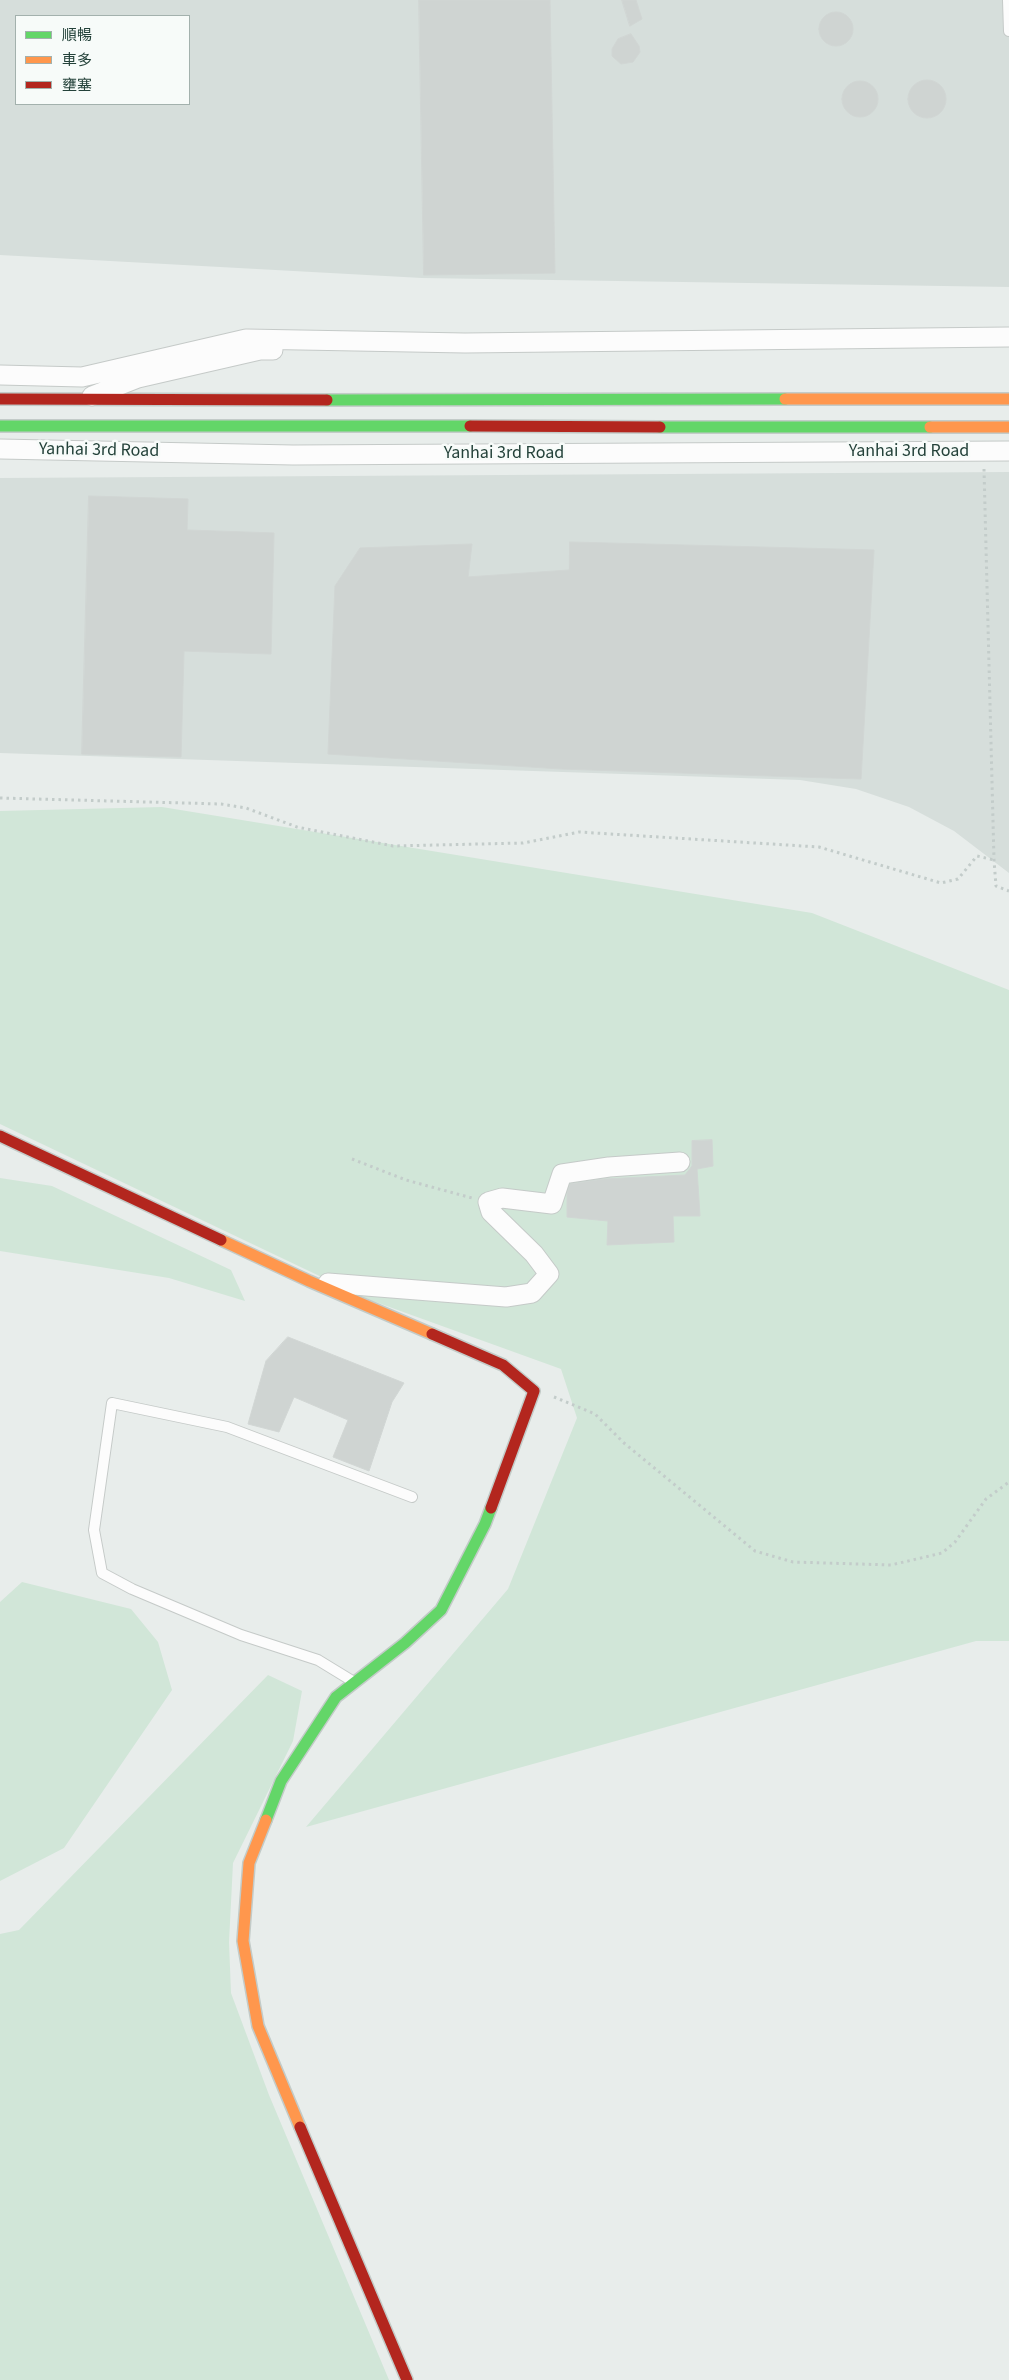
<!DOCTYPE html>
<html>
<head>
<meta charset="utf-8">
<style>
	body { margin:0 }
	#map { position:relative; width:1009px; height:2380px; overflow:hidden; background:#e8edeb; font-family:"Source Sans 3","Noto Sans TC",sans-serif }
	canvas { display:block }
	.legend { position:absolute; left:15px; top:15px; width:175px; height:90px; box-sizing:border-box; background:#f7fbf9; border:1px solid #a3b1ad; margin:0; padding:6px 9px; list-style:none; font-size:15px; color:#24423a }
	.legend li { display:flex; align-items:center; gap:10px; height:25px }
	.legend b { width:25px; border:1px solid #a3b1ad }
</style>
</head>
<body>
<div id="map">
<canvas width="1009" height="2380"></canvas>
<ul class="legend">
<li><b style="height:6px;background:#63d668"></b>順暢</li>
<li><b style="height:6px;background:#ff974d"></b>車多</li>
<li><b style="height:6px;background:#b3261e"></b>壅塞</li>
</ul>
</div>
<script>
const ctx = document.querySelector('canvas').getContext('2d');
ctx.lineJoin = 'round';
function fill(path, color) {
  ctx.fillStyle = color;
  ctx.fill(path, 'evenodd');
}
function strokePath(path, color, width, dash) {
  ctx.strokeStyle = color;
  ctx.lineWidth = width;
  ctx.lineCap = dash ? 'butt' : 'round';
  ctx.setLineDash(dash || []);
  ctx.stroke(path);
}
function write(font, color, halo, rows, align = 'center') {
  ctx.font = font + ' "Source Sans 3",sans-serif';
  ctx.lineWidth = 5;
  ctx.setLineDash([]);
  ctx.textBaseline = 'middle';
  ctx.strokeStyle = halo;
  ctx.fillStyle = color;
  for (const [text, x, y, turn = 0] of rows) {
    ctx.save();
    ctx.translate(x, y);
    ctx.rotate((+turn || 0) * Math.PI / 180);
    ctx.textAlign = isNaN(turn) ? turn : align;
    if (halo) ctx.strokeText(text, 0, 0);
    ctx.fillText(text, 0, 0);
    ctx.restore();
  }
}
fill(new Path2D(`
	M0 0H1009V287L422 278 0 255ZM16 16H189V104H16Z
	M1009 472V873L954 831 909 807 856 789 800 780 0 753V478Z`), '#d6dedb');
fill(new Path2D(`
	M162 807 812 913 1009 990V1641H976L306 1827 508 1589 577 1418 561 1369 370 1300 0 1124V811Z
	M0 1178 52 1186 231 1270 245 1301 169 1278 0 1251Z
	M22 1582 131 1609 158 1642 172 1690 64 1848 0 1881V1602Z
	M268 1675 302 1691 293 1741 233 1863 229 1942 231 1993 269 2095 389 2380H0V1934L19 1930Z`), '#d1e6d8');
const building = new Path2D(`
	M419 0H550L555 273 424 275Z
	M622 0H636L642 19 630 26Z
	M819 29a17 17 0 1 1 34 0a17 17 0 1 1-34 0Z
	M631 34 639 46 640 52 633 62 621 64 612 56V49L618 39Z
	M908 99a19 19 0 1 1 38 0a19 19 0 1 1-38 0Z
	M842 99a18 18 0 1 1 36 0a18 18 0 1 1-36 0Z
	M89 496 188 499 187 530 274 533 271 654 184 651 181 757 82 754Z
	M570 542 874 550 861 779 562 769 328 754 335 586 360 548 472 544 468 577 569 570Z
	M712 1140 713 1166 697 1169 700 1216H673L674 1242 607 1245 608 1221 567 1217V1193L570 1184 604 1179 685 1175 692 1166V1141Z
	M288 1337 404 1383 392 1402 369 1471 333 1457 348 1420 294 1397 279 1432 248 1424 266 1361Z`);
fill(building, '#cfd4d2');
strokePath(building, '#d1d6d4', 1);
const lane = new Path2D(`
	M1008 0 1009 31
	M354 1682 318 1660 241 1635 132 1589 102 1573 94 1530 112 1403 227 1427 412 1497`);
const street = new Path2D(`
	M0 375 82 377 246 339 465 343 1009 337
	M92 396 138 378 260 350H273
	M0 449 293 455 1009 451
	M328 1283 506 1297 532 1293 549 1274 534 1254 491 1212 488 1202 502 1198 552 1204 562 1174 609 1167 680 1162`);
const fast = new Path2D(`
	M327 400 785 399
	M0 426H470
	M660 427H930
	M266 1820 281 1781 336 1697 405 1643 441 1610 485 1524 491 1508`);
const slow = new Path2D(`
	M785 399H1009
	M930 427H1009
	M221 1240 309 1281 432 1334
	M266 1820 249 1863 243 1941 258 2026 300 2127`);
const jam = new Path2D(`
	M0 399 327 400
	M470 426 660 427
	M0 1136 221 1240
	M432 1334 503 1365 534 1391 491 1508
	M300 2127 407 2380`);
strokePath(lane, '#c5cac8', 12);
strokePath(street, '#c5cac8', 21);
strokePath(fast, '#c3cbc8', 14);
strokePath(slow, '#c3cbc8', 14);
strokePath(jam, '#c3cbc8', 14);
strokePath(new Path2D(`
	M984 469 994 860 996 886 1009 891
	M0 798 221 804 246 808 297 827 393 846 523 843 579 832 819 847 941 883 958 879 977 856 994 860
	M352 1159 406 1180 472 1198
	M554 1397 595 1414 624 1443 755 1551 793 1562 891 1565 942 1553 955 1542 986 1499 1009 1482`), '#c3ccca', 3, [2.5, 4]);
strokePath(lane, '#fcfcfc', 10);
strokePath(street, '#fcfcfc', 19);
strokePath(fast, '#63d668', 11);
strokePath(slow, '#ff974d', 11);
strokePath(jam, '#b3261e', 11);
write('18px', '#24423a', '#f7fbf9', [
	["Yanhai 3rd Road",99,451,1],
	["Yanhai 3rd Road",909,452],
	["Yanhai 3rd Road",504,454]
]);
</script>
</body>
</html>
